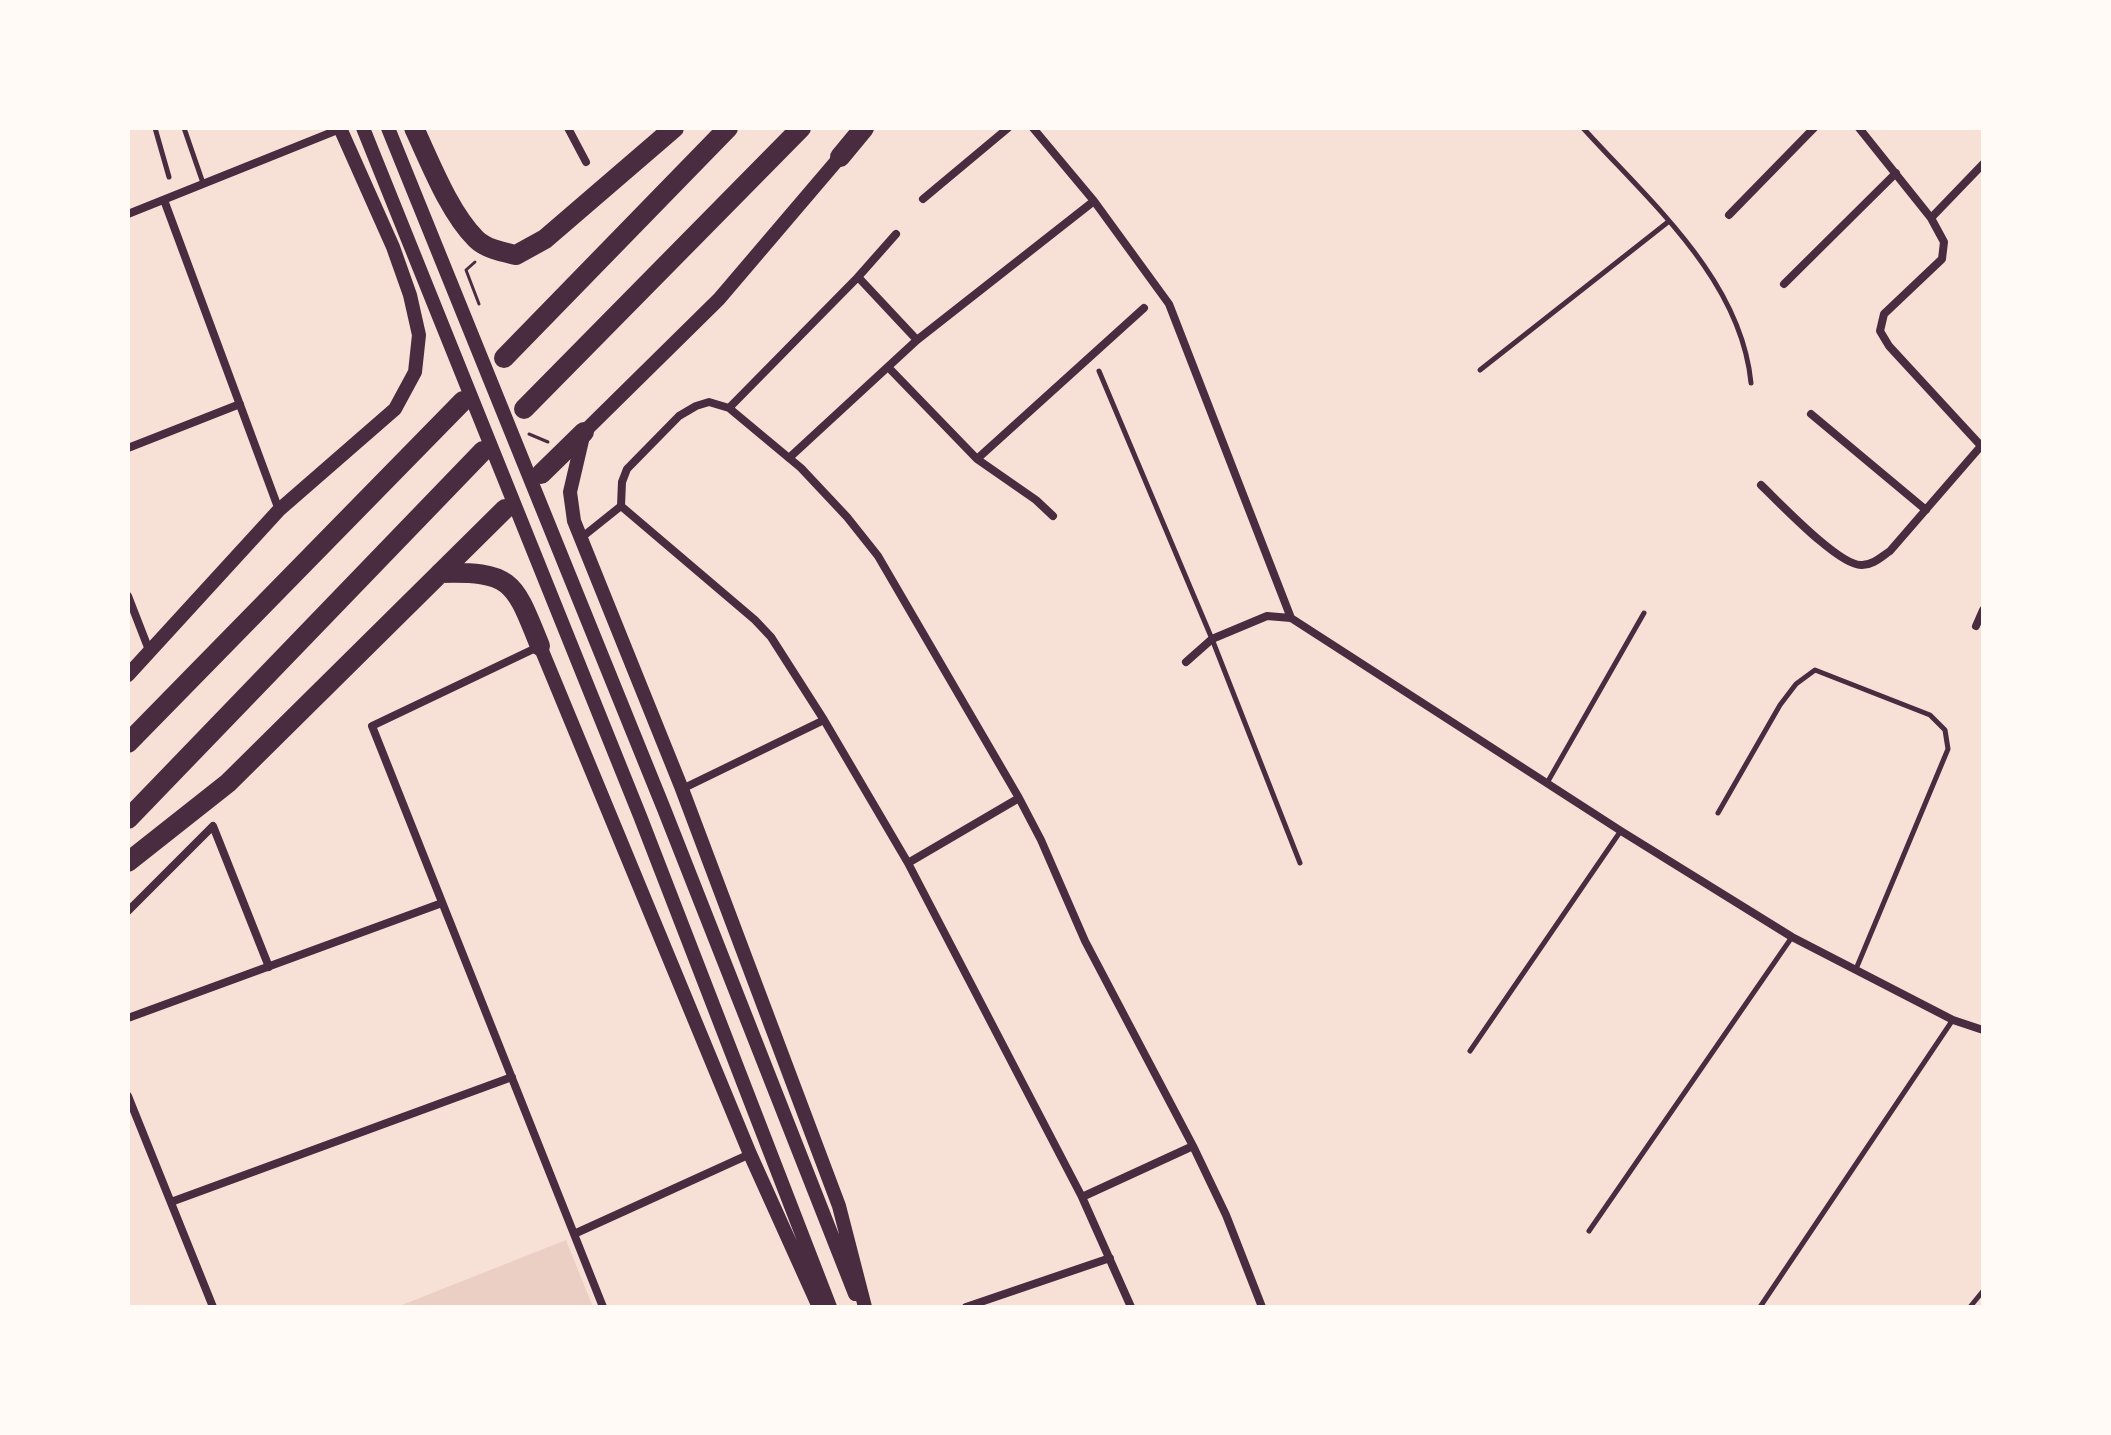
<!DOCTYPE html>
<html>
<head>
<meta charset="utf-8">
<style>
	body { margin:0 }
	#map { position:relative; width:2111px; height:1435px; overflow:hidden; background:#f7e1d7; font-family:"Alegreya Sans",sans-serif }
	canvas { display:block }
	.frame { position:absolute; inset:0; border:130px solid #fffaf5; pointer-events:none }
</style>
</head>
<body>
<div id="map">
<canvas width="2111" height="1435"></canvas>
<div class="frame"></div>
</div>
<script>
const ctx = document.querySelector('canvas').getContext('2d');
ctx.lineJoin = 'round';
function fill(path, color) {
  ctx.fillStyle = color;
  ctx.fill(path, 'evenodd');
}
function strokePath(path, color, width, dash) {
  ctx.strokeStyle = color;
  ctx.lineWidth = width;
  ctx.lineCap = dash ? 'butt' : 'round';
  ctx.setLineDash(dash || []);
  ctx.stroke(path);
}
fill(new Path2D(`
	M566 1240 593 1307H397Z`), '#ebcfc5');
strokePath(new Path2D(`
	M475 262 466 270 479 304
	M529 434 548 442`), '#4a2c40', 3);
strokePath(new Path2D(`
	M155 128 169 177
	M184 128 203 183
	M1583 128C1649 201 1741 279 1751 383
	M1480 370 1668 222
	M1099 371 1212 639 1300 863
	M1547 783 1644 613
	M1718 813 1780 705 1796 684 1815 670 1930 715 1945 730 1948 749 1856 969
	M1470 1051 1620 832
	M1589 1231 1792 937
	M1760 1307 1952 1021
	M1970 1307 1983 1291`), '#4a2c40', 5);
strokePath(new Path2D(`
	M568 128 586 162
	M1033 128 1094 201 1169 304 1291 618
	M1859 128 1931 218 1944 242 1942 259 1884 314 1880 331 1889 346 1983 448
	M923 199 1008 128
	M164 200 279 510
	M128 214 340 129
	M1729 215 1814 128
	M1931 218 1983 164
	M858 277 896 234
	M1784 284 1896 173
	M888 367 977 459 1144 308
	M729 408 858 277 917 340
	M1811 414 1926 510
	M128 448 240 404
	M789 458 917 340 1094 201
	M977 459 1036 500 1053 516
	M1761 485C1779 502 1840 567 1862 565 1873 565 1881 557 1890 551L1981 446
	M621 506 755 620 771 637 824 720 908 863 1082 1197 1131 1307
	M581 538 621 506 622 482 627 469 679 416 696 406 709 402 729 408 801 468 847 517 878 556 1019 798 1041 840 1085 941 1193 1146 1226 1215 1262 1307
	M128 596 149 650
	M1976 626 1983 610
	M540 646 372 726 603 1307
	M1186 662 1212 639 1267 616 1291 618 1621 831 1792 937 1953 1020 1983 1030
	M682 789 824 720
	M908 863 1019 798
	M128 911 213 826 269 967
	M128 1018 442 903
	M128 1096 213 1307
	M1082 1197 1193 1146
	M171 1202 512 1077
	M574 1234 750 1154
	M966 1307 1110 1258`), '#4a2c40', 8);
strokePath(new Path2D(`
	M363 128 640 816 830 1307
	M388 128 664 809 855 1294
	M840 157 719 299 584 432 570 492 574 521 682 789 839 1206 865 1307
	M540 646 750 1154 819 1307
	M128 675 279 510 395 409 415 372 419 335 410 295 393 247 340 128`), '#4a2c40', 14);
strokePath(new Path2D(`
	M414 128C430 162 449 212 476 239 486 249 503 252 516 255L545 239 674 128
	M840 157 864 128
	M504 358 728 128
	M524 409 801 128
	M541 474 584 432
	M440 573C513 571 514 582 540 646
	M128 743 463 401
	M128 819 483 451
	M128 862 228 783 505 509`), '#4a2c40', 20);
</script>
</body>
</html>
